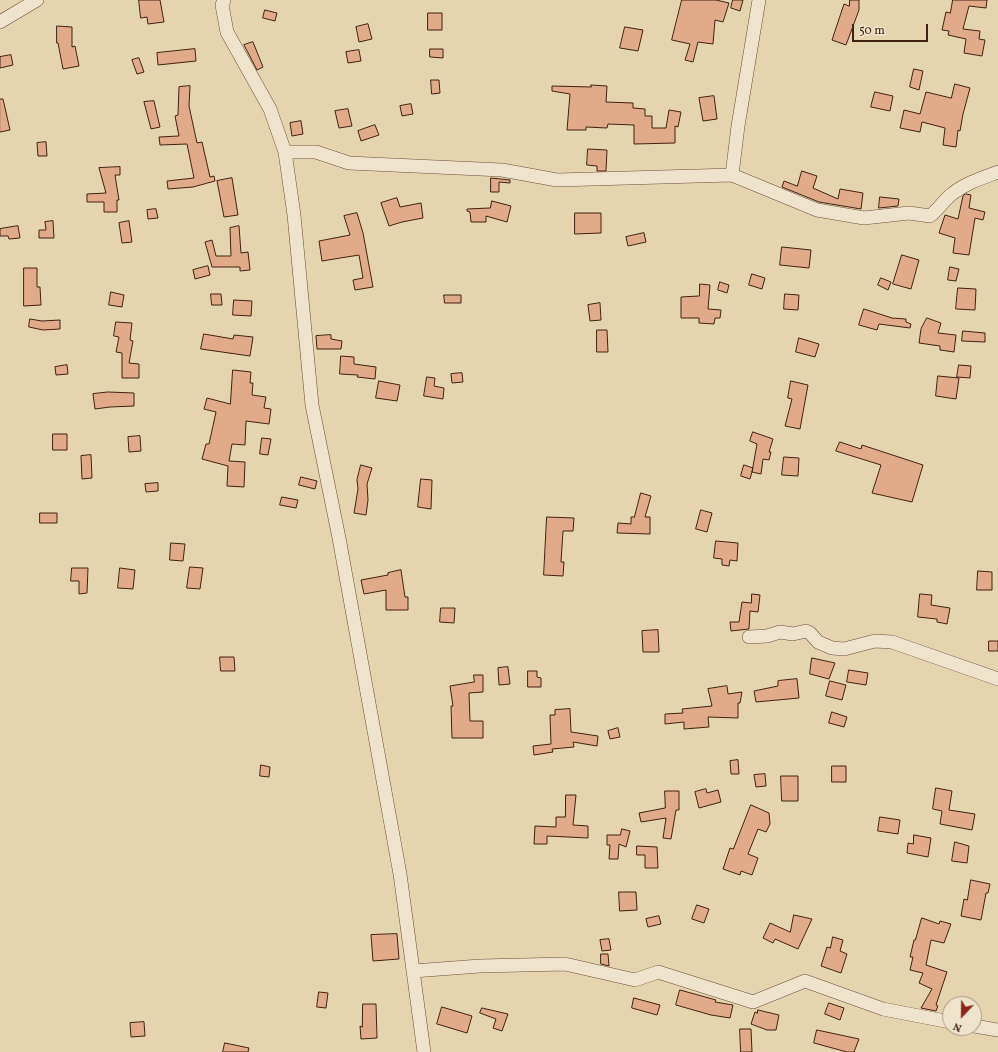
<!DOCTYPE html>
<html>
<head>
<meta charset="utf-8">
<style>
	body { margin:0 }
	#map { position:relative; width:998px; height:1052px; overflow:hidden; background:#e5d5af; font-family:Vollkorn,serif }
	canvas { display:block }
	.north { position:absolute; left:942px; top:996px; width:40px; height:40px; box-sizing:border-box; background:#eee4cb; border:1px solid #a99681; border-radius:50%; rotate:202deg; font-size:11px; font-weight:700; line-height:16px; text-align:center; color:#422111 }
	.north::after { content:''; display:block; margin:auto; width:14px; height:18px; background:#8f2418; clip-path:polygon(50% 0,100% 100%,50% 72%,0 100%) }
	.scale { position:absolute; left:852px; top:24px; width:76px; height:18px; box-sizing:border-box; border:2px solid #422111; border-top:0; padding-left:5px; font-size:12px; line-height:14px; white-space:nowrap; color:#422111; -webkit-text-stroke:3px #eee4cb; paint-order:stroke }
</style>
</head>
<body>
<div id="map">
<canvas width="998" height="1052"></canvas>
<div class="north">N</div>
<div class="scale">50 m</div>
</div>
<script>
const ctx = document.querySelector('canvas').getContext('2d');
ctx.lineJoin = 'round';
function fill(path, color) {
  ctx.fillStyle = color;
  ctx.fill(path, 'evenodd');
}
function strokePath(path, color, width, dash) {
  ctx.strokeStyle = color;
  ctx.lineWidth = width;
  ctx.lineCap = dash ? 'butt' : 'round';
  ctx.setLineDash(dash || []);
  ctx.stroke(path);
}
const building = new Path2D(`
	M139 0H160L164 22 148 24 147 17 141 18Z
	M682 0H716L729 3 723 22 715 20 713 44 698 42 693 62 685 60 690 44 672 40Z
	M733 0H743L740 11 731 8Z
	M850 0H859V10L846 45 832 40 844 4 849 6Z
	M953 0H987L986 8 969 6 963 29 980 31 979 39 985 40 982 56 964 53 966 39 948 35 949 31 942 30 946 12 950 13Z
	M265 10 277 13 275 21 263 18Z
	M428 13H442V30H428Z
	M368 24 372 39 359 42 356 27Z
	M57 26 72 27V47L75 46 79 66 63 69 58 43H57Z
	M625 27 643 30 638 51 620 48Z
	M253 42 263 67 257 70 244 45Z
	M195 49 196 61 158 65 157 53Z
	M430 49H443V58L430 57Z
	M359 50 361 61 348 63 346 52Z
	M11 55 13 65 0 68V57Z
	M139 58 144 72 137 74 132 60Z
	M914 69 923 71 919 90 910 87Z
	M431 80H439L440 93 432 94Z
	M955 84 970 88 963 114 960 131 958 130 956 147 943 145 945 128 922 122 920 132 900 128 904 110 920 114 926 92 951 98Z
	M591 85 607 86 606 102 633 103V108L645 109V116H652V128H666L669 110 681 112 678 127 675 126V143L634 144V125L608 124 607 128 586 127V130H567L570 94 552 91V86L591 87Z
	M190 86 189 106 197 143 202 142 210 177 214 176 215 181 193 187 168 189 167 181 194 178 187 144 160 145 159 137 179 136 175 116 178 115 179 87Z
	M875 92 893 96 890 111 871 107Z
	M714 96 717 119 703 121 699 98Z
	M0 99H3L10 130 0 132Z
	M154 101 160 127 151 129 144 102Z
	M411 104 413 114 402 116 400 106Z
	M348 109 352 126 339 128 335 111Z
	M301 121 303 134 292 136 290 123Z
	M375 125 379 135 361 141 358 131Z
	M46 142 47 156H38L37 143Z
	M588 149 607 150 606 171H597V166L587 165Z
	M120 167V175H115L119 200H117V212H104V202H87V194L106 193 99 168Z
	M802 171 817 176 813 188 838 199 840 189 863 193 861 209 819 202 782 187 784 181 797 186Z
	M232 178 238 215 224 217 217 181Z
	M491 178 510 180V183L499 182V192H491Z
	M966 194 971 195 969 208 985 212 983 220 975 218 969 255 953 253 955 238 939 233 945 215 958 219 963 196Z
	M880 197 899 199 898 206 879 208Z
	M397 198 400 207 421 203 423 218 402 222 389 226 381 203Z
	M492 201 511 206 507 222 486 216V222H471L470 212 467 211V209L490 208Z
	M156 209 158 218 148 219 147 210Z
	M357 213 363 233 373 287 355 290 353 280 363 278 359 255 322 261 319 241 350 235 344 216Z
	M575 213H601V233L575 234Z
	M53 221 54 238H39V230H46L45 222Z
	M129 221 132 242 122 243 119 223Z
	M18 226 20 238 9 239 8 236H0V229Z
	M239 226 241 253 248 252 250 270 240 271V267H212L205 242 212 240 216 256H231L230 228Z
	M644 233 646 242 628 246 626 237Z
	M782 247 811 250 809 268 780 265Z
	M902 255 919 260 911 289 893 284Z
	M208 266 210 275 195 279 193 270Z
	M950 267 959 269 956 281 948 280Z
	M24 268H37V287H40L41 305 24 306Z
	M752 274 765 278 762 289 749 285Z
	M881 278 891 282 888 290 878 285Z
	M720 282 729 285 727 293 718 290Z
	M700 284 710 285 708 309 721 310 720 318H715L714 324 699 323V318H681V297L699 296Z
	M958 288 976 289 975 310 956 309Z
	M111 292 124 295 122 307 109 305Z
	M211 294H221L222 305H212Z
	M785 294 799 295 798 310 784 309Z
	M444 295H461V303H445Z
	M234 300 252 301 251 316 233 315Z
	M600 303 601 320 590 321 588 305Z
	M864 309 892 318 906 319V322L911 324 910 328 879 324 877 330 859 325Z
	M927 318 941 323 938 333 956 335 954 352 940 350V346L919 343 921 329Z
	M30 319 42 321 60 320V329L43 330 29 327Z
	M116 322 132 323 130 340 133 341 129 363 139 364V378H122V353L116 352 119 337 114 336Z
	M597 330H607L608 352H597Z
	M963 331 985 333V342L962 341Z
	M204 334 233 339 234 335 253 337 250 356 201 349Z
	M331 335V339L342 341 341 349H317L316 336Z
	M799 338 819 344 815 357 796 352Z
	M341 356 354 357V364L376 367 375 379 357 377 358 375 340 374Z
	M67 365 68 374 56 375 55 367Z
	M959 365 971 366 970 378 957 377Z
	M233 370 251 372 250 383H253L252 395 266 397 264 408 271 409 269 424 246 421 245 445 232 444 229 461 245 462 244 487 227 486 228 466 202 459 206 444H209L216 412 204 409 207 398 230 404Z
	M462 373 463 382 452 383 451 374Z
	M938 376 959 378 956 399 936 396Z
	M427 377 435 378 434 386 444 388 443 399 424 396Z
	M379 381 400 385 397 401 376 398Z
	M791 381 808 385 800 429 785 426 792 399 788 398Z
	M108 392 134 393V406L110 407 95 409 93 394Z
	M753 432 773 439 769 452H771L769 460 763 459 761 474 752 472 757 444 750 441Z
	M53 434H67V450H53Z
	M140 436 141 451 129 452 128 437Z
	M262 438 271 439 268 455 260 454Z
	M840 442 861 449 862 445 923 465 912 502 872 493 881 465 836 451Z
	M91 455 92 478 82 479 81 456Z
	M784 457 799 458 798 476 782 475Z
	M361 465 372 468 367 484 368 500 366 515 354 513 358 489 357 480Z
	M744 465 753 468 750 479 741 476Z
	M301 477 317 481 315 489 299 485Z
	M421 479 432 480 431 509 418 507Z
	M158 483V491L146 492 145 484Z
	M641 493 651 496 645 517H650V534L617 533 618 523 631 524V517H634Z
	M282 497 298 500 296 508 280 505Z
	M701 510 712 513 707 532 696 529Z
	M40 513H57V523H40Z
	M547 517 574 518 573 531H563L561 562H564L563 576 544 575Z
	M716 541 738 543 737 561 730 560 729 566 722 565V559L714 558Z
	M171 543 185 544 183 561 170 560Z
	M190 567 203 568 200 589 187 588Z
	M72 568H88L87 593 79 594V581H71Z
	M120 568 135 570 133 589 118 588Z
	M401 570 405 597H408V610H386V590L364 594 361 580 388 575V573Z
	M978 571 992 572V590H977Z
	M752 594 760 595 758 612 750 611 749 629 731 631 730 622H739L742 602 751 603Z
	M920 594 932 595 931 605 950 608 947 624 937 622V619L918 617Z
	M441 608H455L454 623 440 622Z
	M658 630 659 652H643L642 631Z
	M989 641H998V651H989Z
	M220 657H234L235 671H221Z
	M812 658 835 663 829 679 810 674Z
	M508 667 510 684 499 685 498 668Z
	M849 670 868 673 866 685 847 682Z
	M528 671H537V677L541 678V687H528Z
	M474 675H483V692L469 693 470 721H483V738H452L451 706H453L450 686 474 682Z
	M797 679 799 698 756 702 754 691 778 686V681Z
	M830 681 846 685 842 700 826 696Z
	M727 686 728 694 742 692 740 703H738V718L708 717 709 727 684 729V722L665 724V714L683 713 682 709 712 706 708 689Z
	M570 709 571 732 598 736 597 746 573 742 574 747 552 749 553 752 534 755 533 746 551 744 550 715H555V710Z
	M832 712 847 717 844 727 829 723Z
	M618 728 620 737 610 739 608 731Z
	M738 760 739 774H731L730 761Z
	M261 765 270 767 269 777 260 776Z
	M832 766H846V782H832Z
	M765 774 766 786 756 787 754 775Z
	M781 776H798V801H782Z
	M936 788 952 791 949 810 975 814 972 830 940 824 942 811 933 809Z
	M706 789 707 793 718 790 721 802 699 808 695 792Z
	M665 791H679V810H676L671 839 663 838 666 818 641 822 639 813 665 808Z
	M566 795H576L573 825 588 826V838L547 836V844H534L535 826 556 827V817H565Z
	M751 805 769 813 770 824 766 832 758 829 748 854 758 858 752 875 741 871 740 875 723 869 730 848 733 849Z
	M880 817 900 820 898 834 878 831Z
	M622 829 630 831 626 847 619 844 618 859H609L610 845H607V835H620Z
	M914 835 931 838 928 857 907 853 908 843 913 844Z
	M955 842 969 846 967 863 952 861Z
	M637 846 657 847 658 868H645V855H637Z
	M971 880 990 884 988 893H986L981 920 961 916 964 899 967 900Z
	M619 892H636L637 910 620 911Z
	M697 905 709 909 704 923 692 919Z
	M794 915 812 919 798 949 775 939 773 943 763 938 770 923 790 932Z
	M659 916 661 924 648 927 646 919Z
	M922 918 939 924 940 921 951 924 944 943 931 940 926 965 947 972 936 1005 938 1006 936 1011 921 1008 932 989 919 983 923 973 910 970 913 957H910L914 940H915Z
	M397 934 399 959 373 961 371 935Z
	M833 937 843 940 840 951 847 954 841 973 821 966 827 947 830 948Z
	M609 939 611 950 602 951 600 940Z
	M601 954H608L609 966 601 964Z
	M680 990 716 1000 715 1002 733 1005 730 1018 711 1015 676 1005Z
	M319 992 328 993 326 1008 317 1007Z
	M634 998 660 1005 657 1015 632 1008Z
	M829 1003 844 1008 840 1020 825 1014Z
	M363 1004H376L377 1038 361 1039 360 1026 362 1027Z
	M442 1007 472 1016 467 1033 437 1024Z
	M482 1008 508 1014 502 1031 493 1028 496 1019 480 1013Z
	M758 1010 779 1015 776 1030H767L751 1024 755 1012 757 1013Z
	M144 1022 145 1036 131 1037 130 1023Z
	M740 1029H751L752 1052H741Z
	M817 1030 859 1039 854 1052H847L814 1043Z
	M225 1043 249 1048 248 1052H223Z`);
fill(building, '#e1aa88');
strokePath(building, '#422111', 1);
const minor = new Path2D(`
	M224 0 222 5 227 32 270 109 285 152 294 215 312 405 339 538 400 874 424 1052
	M0 22 37 0
	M285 152H316L349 163 502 170 557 180 732 175 817 210 864 218 909 213 930 216C938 210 944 200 952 194 966 183 982 178 998 172
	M732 175 738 126 759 0
	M749 637 767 636 780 632 793 634 806 631 810 633 818 642 832 648 844 649 875 641 892 642 998 679
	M413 971 480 966 565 964 635 980 658 972 753 1002 805 981 883 1009 950 1022
	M974 1026 998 1030`);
strokePath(minor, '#6b4e38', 14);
strokePath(minor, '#eee4cb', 13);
</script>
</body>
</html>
